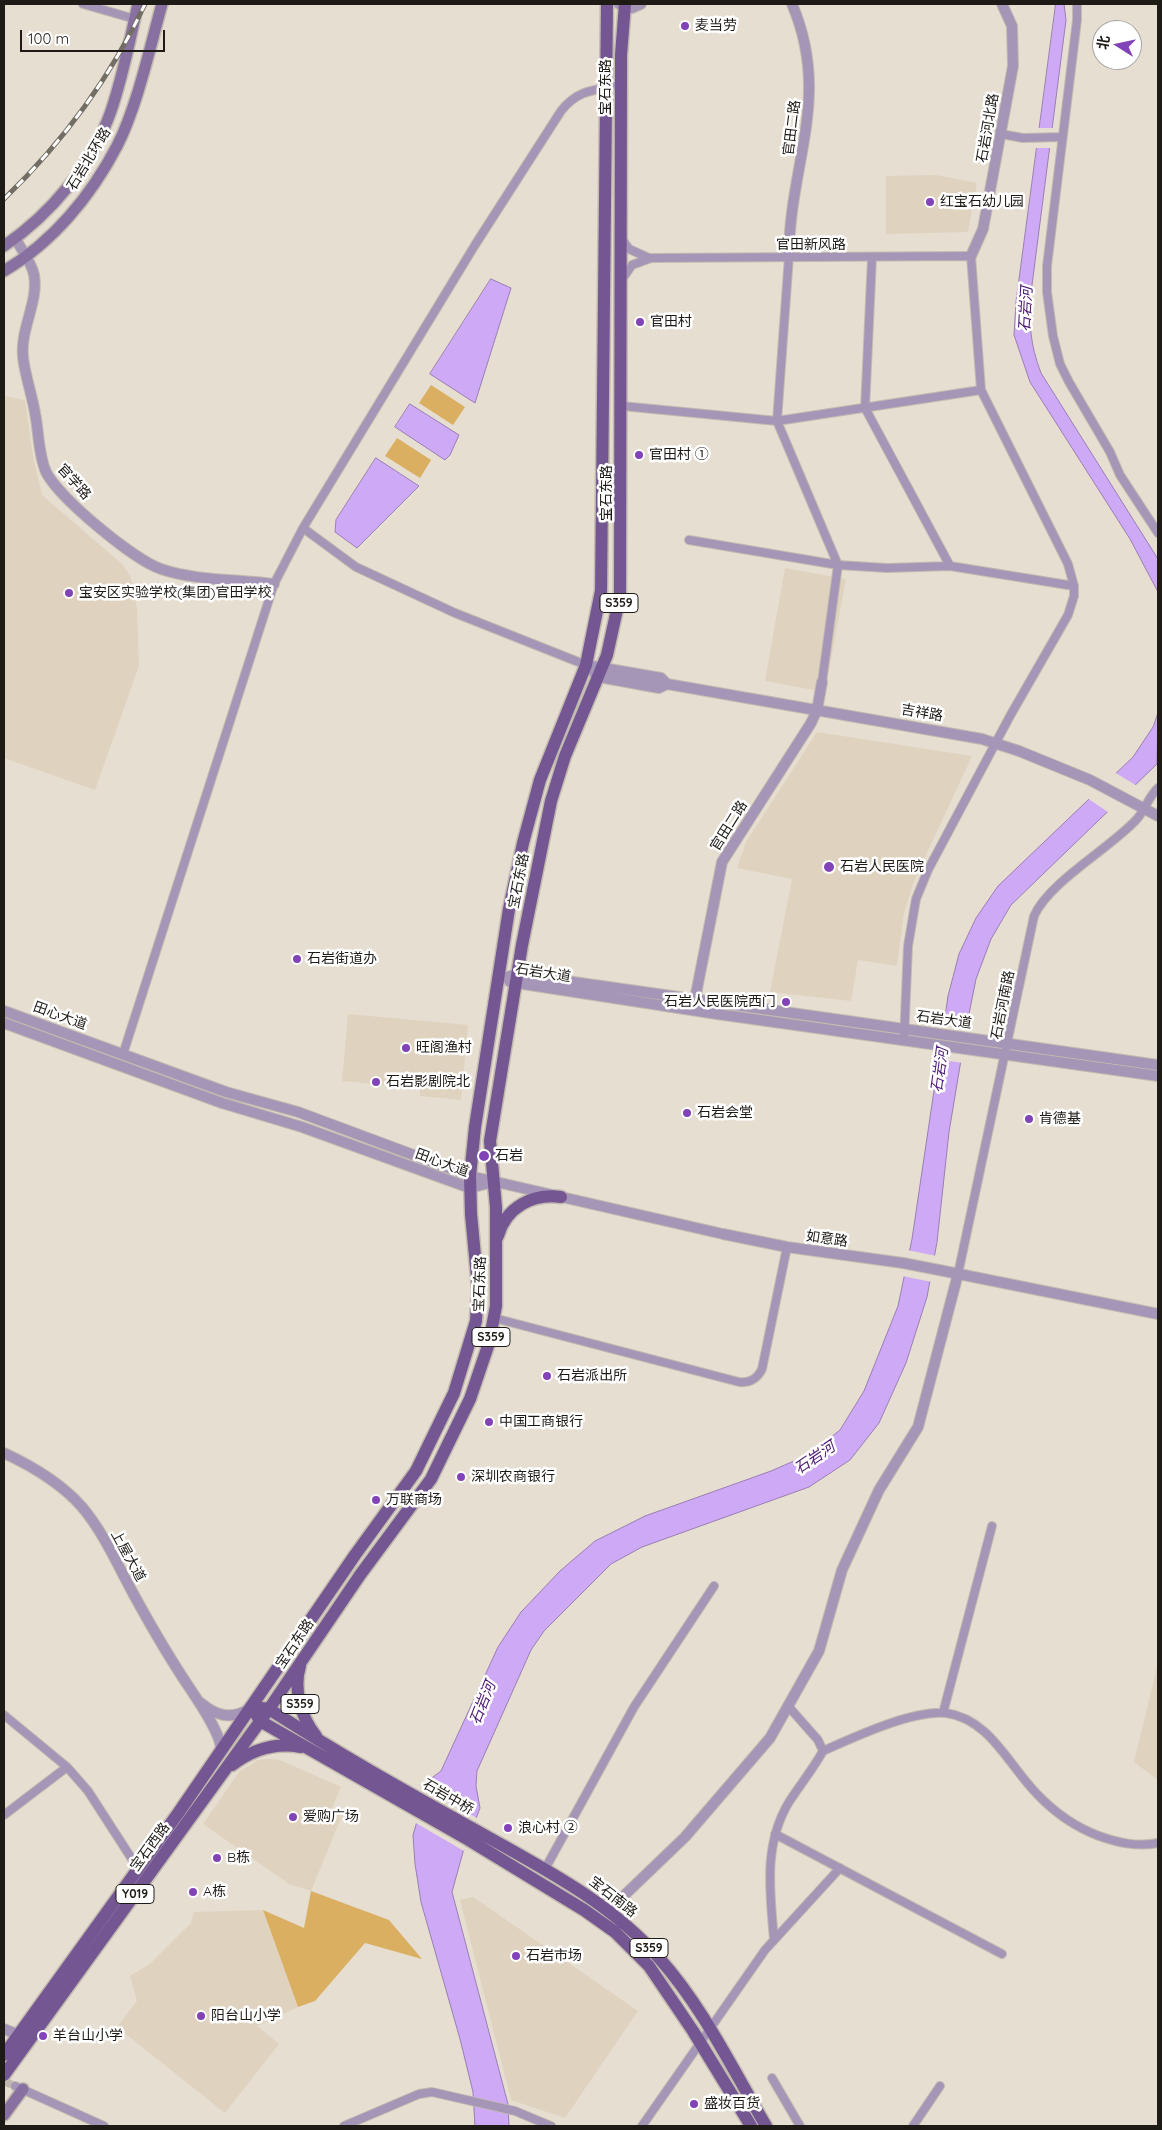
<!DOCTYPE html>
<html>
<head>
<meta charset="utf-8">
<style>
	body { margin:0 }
	#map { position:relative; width:1162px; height:2130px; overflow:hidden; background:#e6ded1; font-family:Quicksand,"Noto Sans SC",sans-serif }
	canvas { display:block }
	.frame { position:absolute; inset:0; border:5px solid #1e1b16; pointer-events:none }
	.north { position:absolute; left:1092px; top:20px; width:50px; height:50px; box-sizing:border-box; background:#fff; border:1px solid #a5a4a2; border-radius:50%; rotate:280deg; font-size:14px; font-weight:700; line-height:20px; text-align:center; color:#1e1b16 }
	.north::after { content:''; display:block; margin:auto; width:18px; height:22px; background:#8343b8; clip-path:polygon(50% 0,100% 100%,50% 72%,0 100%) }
	.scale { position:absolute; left:20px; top:30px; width:145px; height:22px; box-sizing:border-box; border:2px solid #1e1b16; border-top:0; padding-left:6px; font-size:15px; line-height:18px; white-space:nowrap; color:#1e1b16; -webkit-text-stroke:4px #fff; paint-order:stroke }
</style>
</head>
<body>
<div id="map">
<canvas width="1162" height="2130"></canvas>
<div class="frame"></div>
<div class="north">北</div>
<div class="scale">100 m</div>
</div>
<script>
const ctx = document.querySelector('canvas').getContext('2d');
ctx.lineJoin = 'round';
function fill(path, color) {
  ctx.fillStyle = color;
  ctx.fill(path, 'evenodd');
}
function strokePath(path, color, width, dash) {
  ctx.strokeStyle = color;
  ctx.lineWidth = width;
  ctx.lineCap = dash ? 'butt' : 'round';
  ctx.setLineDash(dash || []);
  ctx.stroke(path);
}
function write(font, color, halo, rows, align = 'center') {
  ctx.font = font + ' Quicksand,"Noto Sans SC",sans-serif';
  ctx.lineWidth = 5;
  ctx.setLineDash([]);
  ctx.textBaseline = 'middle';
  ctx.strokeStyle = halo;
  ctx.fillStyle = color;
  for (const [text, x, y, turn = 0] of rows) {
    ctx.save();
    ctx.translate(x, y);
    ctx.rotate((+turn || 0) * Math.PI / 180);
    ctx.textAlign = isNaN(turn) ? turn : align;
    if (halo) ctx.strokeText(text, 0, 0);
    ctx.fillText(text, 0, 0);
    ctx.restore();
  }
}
fill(new Path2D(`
	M936 175 977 183 968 232 886 234V176Z
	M4 396 25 400 33 456 42 495 122 564 131 577 137 609 139 666 95 790 4 758Z
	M785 568 846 579 825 692 765 681Z
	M817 732 972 756 914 881 904 913 897 966 858 960 851 1001 770 992 792 879 737 868 746 842Z
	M348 1014 468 1025 461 1100 420 1096V1088L342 1081Z
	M1158 1663V1780L1134 1762Z
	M269 1759 280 1760 341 1787 332 1808 343 1813 311 1891 289 1884 203 1824 239 1772 258 1760Z
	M473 1897 638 2011 565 2118 511 2100 460 1900Z
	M263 1910 298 2007 257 2026 279 2044 225 2113 117 2027 137 2001 130 1976 151 1963 191 1923 194 1912Z`), '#dfd3bf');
fill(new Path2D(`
	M431 385 465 407 453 425 419 403Z
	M397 438 431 460 420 478 385 456Z
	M311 1891 389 1920 422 1959 365 1943 315 2001 298 2007 263 1910 304 1928Z`), '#dbaf62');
const water = new Path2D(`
	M1056 4H1064L1066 20 1031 293C1029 325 1030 344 1041 373L1158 559V592L1130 539 1030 382 1014 335 1016 302Z
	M491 279 511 288 475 403 430 374Z
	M410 404 459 435 450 455 445 460 395 427Z
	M376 458 419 486 357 548 335 532 336 520Z
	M1158 713 1157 764 1011 905 991 939 976 979 967 1024 949 1132 937 1242 927 1297 906 1363 879 1423 850 1460 809 1487 642 1547 611 1564 544 1631 531 1650 477 1771 476 1786 480 1808 463 1852 452 1892 508 2104 509 2126H475L473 2092 460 2039 421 1902 415 1864 413 1835 429 1780 441 1771 498 1647 521 1612 560 1571 595 1541 645 1516 771 1471 810 1454 840 1430 864 1391 898 1306 912 1239 948 996 959 954 976 918 998 886 1133 757 1153 727Z`);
fill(water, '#cea9f6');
strokePath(water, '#997eb3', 1);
fill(new Path2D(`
	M1037 128H1055L1052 148H1034Z
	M1114 772 1139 787 1111 814 1087 798Z
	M942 1017 970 1021 963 1063 936 1059Z
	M907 1250 937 1256 932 1282 902 1276Z
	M424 1788 477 1818 464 1851 414 1822Z`), '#e6ded1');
strokePath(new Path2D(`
	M4 2081 15 2086`), '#beb7ac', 8, [8, 4]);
const minor = new Path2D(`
	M83 4 135 19
	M1077 4V20L1047 266V292L1053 336 1060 364 1069 382 1110 452 1120 475 1158 533
	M1001 134 1023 138 1062 137
	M622 239 629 249 649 258
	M789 256 777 421 838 565 822 682
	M872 258 865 408 950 566
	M623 278 632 265 651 258 971 256 981 390 1068 564 1074 586V596L1068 615 1010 716 928 870 916 899 908 946 904 1040
	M622 406 777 421 981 390
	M303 528 356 567 455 613 586 665
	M689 540 838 565 887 568 950 566 1074 586
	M123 1054 274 584 303 528 475 245 561 111C578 89 596 90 621 85
	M958 1274 1034 916C1049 882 1109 849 1136 820 1145 811 1148 797 1158 788
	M494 1318 739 1382C750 1383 757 1379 762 1369L787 1247
	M943 1713 992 1526
	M4 1715 67 1767 88 1791 139 1870
	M823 1751C854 1737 912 1710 946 1713 990 1719 1009 1766 1037 1794 1055 1813 1075 1827 1099 1836 1119 1843 1137 1847 1158 1843
	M4 1815 67 1767
	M775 1834 1002 1954
	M545 1869 634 1707 714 1586
	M774 1940C770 1892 763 1845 789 1802 800 1785 813 1769 823 1751L818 1740 788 1706
	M772 2078 800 2126
	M15 2086 104 2126
	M344 2126 419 2094 432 2092 515 2111 551 2126
	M642 2126 765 1950 840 1868
	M913 2126 940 2086`);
const tertiary = new Path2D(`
	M619 4 632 8 641 4
	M15 238C21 249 32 263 34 275 39 301 20 329 23 357 25 376 32 394 35 413 39 432 38 454 46 472 59 498 134 560 161 569 196 581 237 579 274 584
	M789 256C789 164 832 98 792 4
	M971 256 983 229 1013 66 1012 26 1002 4
	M586 665 661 678 667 684 982 739 1019 751 1090 780 1158 816
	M594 673 599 677 659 688 667 684
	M497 980 517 974 1158 1065
	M510 982 717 1014 1158 1076
	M695 999 722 862 811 723 817 710 822 682
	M4 1011 226 1092 298 1112 470 1176 723 1234 787 1247 903 1263
	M4 1023 222 1103 302 1127 470 1188 493 1182
	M939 1270 1158 1314
	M4 1453C32 1466 61 1483 82 1507 104 1533 118 1566 134 1595 152 1628 170 1659 191 1690 200 1704 222 1735 221 1751
	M201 1703C216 1716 232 1720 249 1709
	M609 1910 685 1837 770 1738 819 1651 842 1570 879 1490 918 1427 958 1274
	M4 2029 19 2035`);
const secondary = new Path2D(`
	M4 246C51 214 92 165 111 111 123 76 130 39 138 4
	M4 271C53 242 91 196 117 146 137 107 150 47 162 4
	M4 2115 23 2089`);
const primary = new Path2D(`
	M498 1236C506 1207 533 1193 561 1197
	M300 1666C293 1689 301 1718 316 1736
	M261 1708 269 1709C337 1753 407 1792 477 1831 542 1868 609 1901 659 1958 703 2007 733 2070 766 2126
	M256 1714 260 1721 469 1840 584 1910 615 1932 649 1966 693 2031 751 2126
	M232 1765C253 1749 275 1742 301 1747
	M4 2055 179 1812 355 1555 416 1471 454 1393 476 1321 478 1288 471 1214 470 1176 475 1127 509 909 523 843 540 780 586 665 601 591 607 4
	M4 2075 269 1709 360 1575 431 1479 470 1399 489 1343 496 1306V1207L490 1141 522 945 551 801 565 756 607 655 620 596 621 55 625 4`);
strokePath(minor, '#c2bbaf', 10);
strokePath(tertiary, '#c2bbaf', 12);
strokePath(secondary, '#c2bbaf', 14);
strokePath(primary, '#c2bbaf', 15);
strokePath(minor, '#a595b7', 8);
strokePath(tertiary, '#a595b7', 10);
strokePath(secondary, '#8871a1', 11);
strokePath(primary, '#745692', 12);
const rail = new Path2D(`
	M4 199C62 143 111 77 145 4`);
strokePath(rail, '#736e65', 5);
strokePath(rail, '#fff', 3, [9]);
const tertiaryBridge = new Path2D(`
	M903 1263 939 1270`);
strokePath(tertiaryBridge, '#c2bbaf', 12, []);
strokePath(tertiaryBridge, '#a595b7', 10);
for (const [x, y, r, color] of [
	[685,26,5,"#8343b8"],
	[930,202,5,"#8343b8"],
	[640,322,5,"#8343b8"],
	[639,455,5,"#8343b8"],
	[69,593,5,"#8343b8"],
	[829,867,6,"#8343b8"],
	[297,959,5,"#8343b8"],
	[786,1002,5,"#8343b8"],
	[406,1048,5,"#8343b8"],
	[376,1082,5,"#8343b8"],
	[687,1113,5,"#8343b8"],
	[1029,1119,5,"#8343b8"],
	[484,1156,6,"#8343b8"],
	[547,1376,5,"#8343b8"],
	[489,1422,5,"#8343b8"],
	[461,1477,5,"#8343b8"],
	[376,1500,5,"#8343b8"],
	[293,1817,5,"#8343b8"],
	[508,1828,5,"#8343b8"],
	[217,1858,5,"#8343b8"],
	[193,1892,5,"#8343b8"],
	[516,1956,5,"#8343b8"],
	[201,2016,5,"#8343b8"],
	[43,2036,5,"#8343b8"],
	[694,2104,5,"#8343b8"]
]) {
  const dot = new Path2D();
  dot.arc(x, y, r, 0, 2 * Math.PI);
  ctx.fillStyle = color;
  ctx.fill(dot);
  strokePath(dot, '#fff', 2);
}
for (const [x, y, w] of [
	[619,603,38],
	[491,1337,38],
	[300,1704,38],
	[135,1894,38],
	[649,1948,38]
]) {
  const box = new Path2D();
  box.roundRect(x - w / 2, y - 9.5, w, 19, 4);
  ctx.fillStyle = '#fff';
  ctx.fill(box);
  strokePath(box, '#1e1b16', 1);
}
write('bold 12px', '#1e1b16', null, [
	["S359",619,603],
	["S359",491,1337],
	["S359",300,1704],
	["Y019",135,1894],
	["S359",649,1948]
]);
write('14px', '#1e1b16', '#fff', [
	["麦当劳",695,26],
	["红宝石幼儿园",940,202],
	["官田村",650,322],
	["官田村 ①",649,455],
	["宝安区实验学校(集团)官田学校",79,593],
	["石岩人民医院",840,867],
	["石岩街道办",307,959],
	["石岩人民医院西门",776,1002,"right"],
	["旺阁渔村",416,1048],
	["石岩影剧院北",386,1082],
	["石岩会堂",697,1113],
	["肯德基",1039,1119],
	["石岩",495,1156],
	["石岩派出所",557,1376],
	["中国工商银行",499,1422],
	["深圳农商银行",471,1477],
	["万联商场",386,1500],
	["爱购广场",303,1817],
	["浪心村 ②",518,1828],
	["B栋",227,1858],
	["A栋",203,1892],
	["石岩市场",526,1956],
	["阳台山小学",211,2016],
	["羊台山小学",53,2036],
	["盛妆百货",704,2104]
], 'left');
write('14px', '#1e1b16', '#fff', [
	["宝石东路",606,87,-90],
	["官田二路",792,128,-83],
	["石岩河北路",988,128,-80],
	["石岩北环路",89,159,-59],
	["官田新风路",811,245],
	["官学路",74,482,48],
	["宝石东路",607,493,-90],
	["吉祥路",922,713,10],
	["官田二路",729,826,-58],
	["宝石东路",519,881,-79],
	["石岩大道",543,973,9],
	["石岩河南路",1003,1005,-79],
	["田心大道",60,1016,20],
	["石岩大道",944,1020,8],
	["田心大道",442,1163,20],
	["如意路",827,1239,8],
	["宝石东路",480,1284,-88],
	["上屋大道",128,1556,61],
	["宝石东路",295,1644,-56],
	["石岩中桥",448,1797,30],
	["宝石西路",150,1847,-54],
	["宝石南路",613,1897,38]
]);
write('italic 15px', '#4c1a72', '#fff', [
	["石岩河",1026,309,-87],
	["石岩河",940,1070,-82],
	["石岩河",815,1458,-34],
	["石岩河",483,1703,-68]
]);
</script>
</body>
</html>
